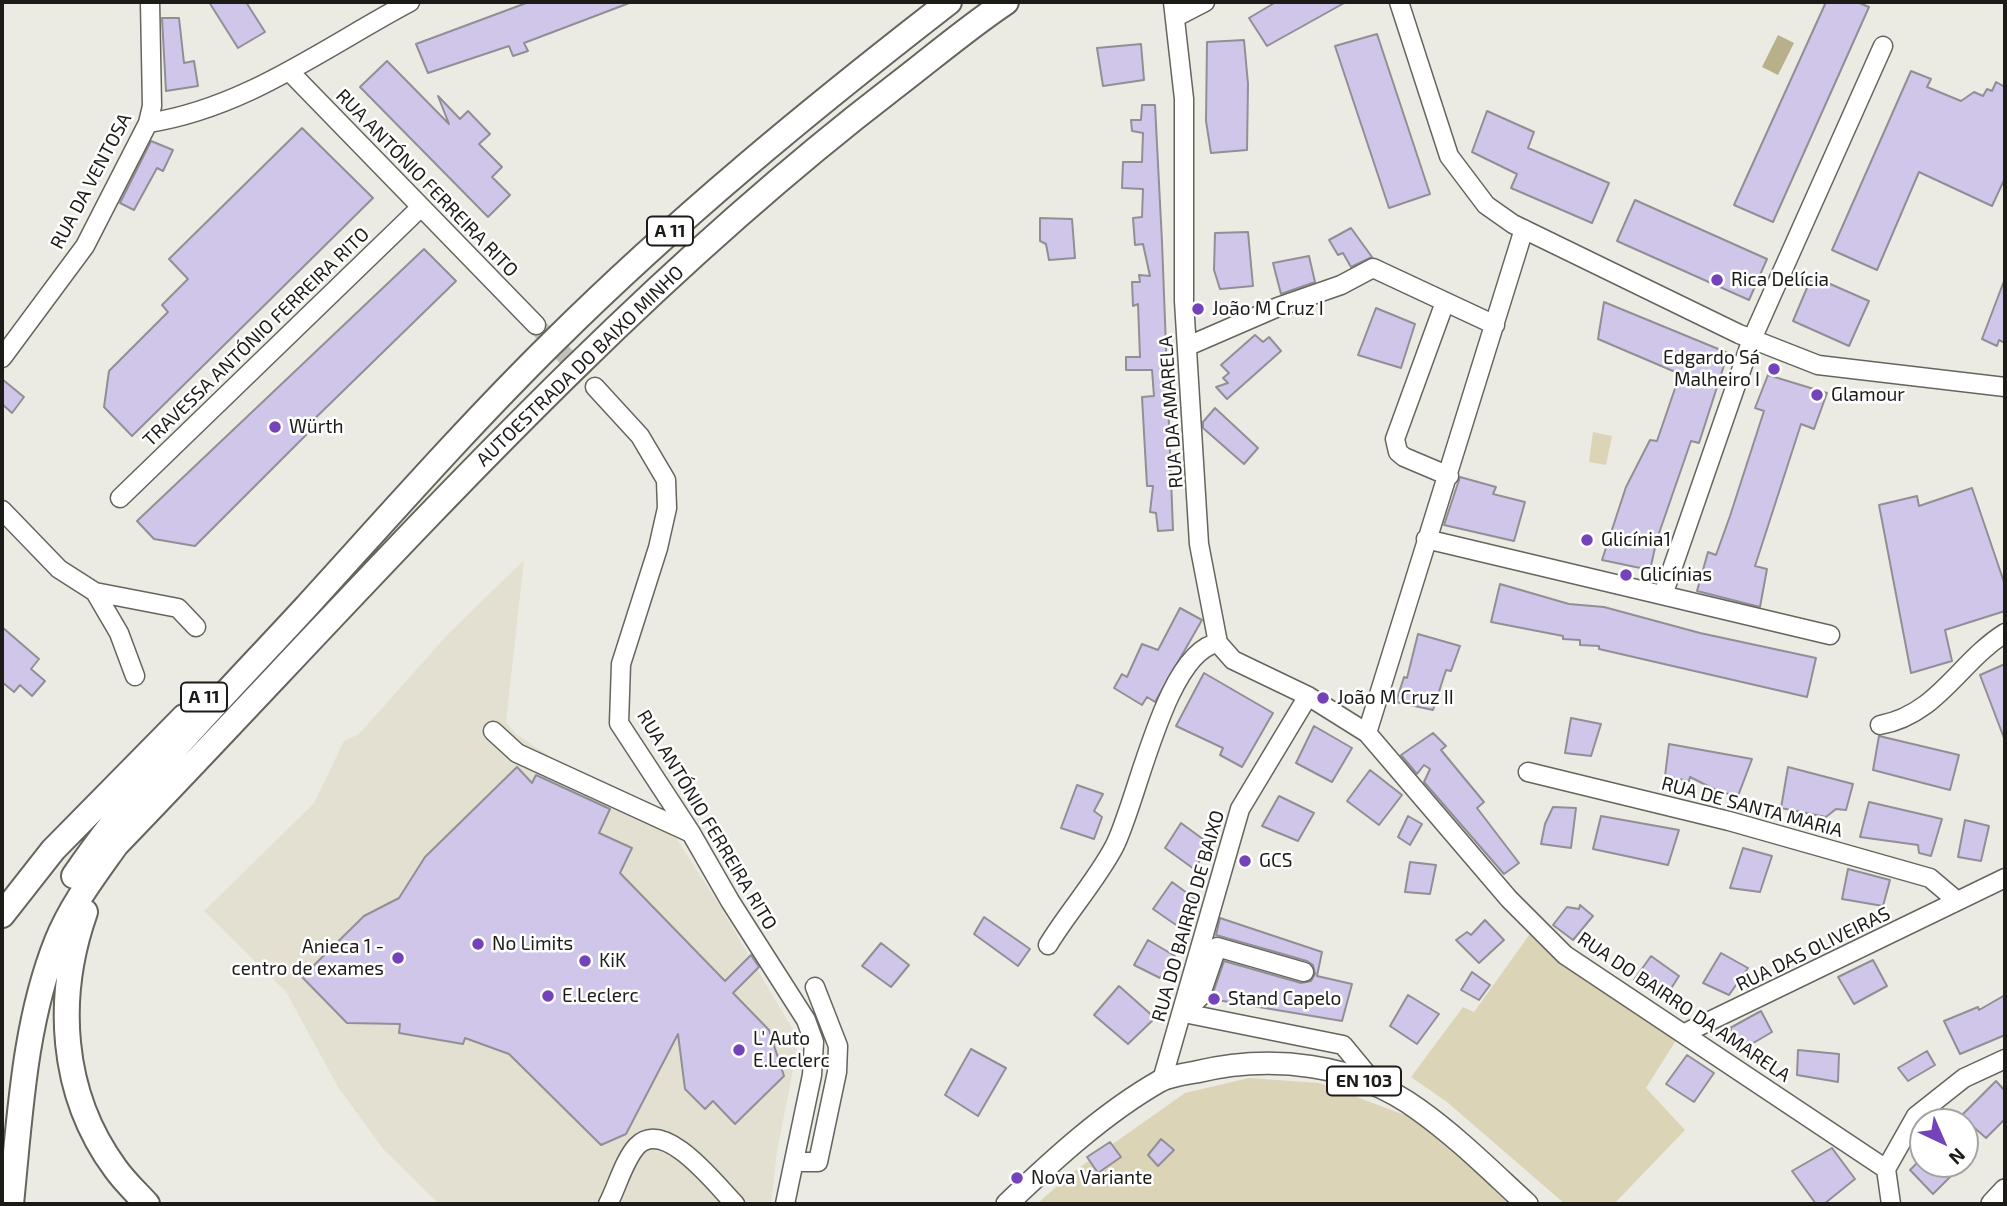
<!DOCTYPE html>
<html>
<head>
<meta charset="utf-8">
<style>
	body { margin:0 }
	#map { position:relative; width:2007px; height:1206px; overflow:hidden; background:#ecebe3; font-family:"Exo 2",sans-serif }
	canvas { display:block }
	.frame { position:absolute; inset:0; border:4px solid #1c1b18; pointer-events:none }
	.north { position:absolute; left:1909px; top:1108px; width:70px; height:70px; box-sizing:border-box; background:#fff; border:2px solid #a4a4a3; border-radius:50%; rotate:136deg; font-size:19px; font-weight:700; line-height:28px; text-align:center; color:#1c1b18 }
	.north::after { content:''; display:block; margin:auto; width:24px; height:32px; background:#7443ba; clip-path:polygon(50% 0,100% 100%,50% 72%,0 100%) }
</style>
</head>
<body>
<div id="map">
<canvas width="2007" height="1206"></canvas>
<div class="frame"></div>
<div class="north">N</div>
</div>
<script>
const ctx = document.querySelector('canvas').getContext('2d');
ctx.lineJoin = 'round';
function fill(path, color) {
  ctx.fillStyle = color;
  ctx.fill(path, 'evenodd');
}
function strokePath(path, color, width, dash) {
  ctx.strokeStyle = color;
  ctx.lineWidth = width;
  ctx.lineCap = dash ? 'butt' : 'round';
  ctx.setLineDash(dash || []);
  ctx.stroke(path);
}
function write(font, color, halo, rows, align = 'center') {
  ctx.font = font + ' "Exo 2",sans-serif';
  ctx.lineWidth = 5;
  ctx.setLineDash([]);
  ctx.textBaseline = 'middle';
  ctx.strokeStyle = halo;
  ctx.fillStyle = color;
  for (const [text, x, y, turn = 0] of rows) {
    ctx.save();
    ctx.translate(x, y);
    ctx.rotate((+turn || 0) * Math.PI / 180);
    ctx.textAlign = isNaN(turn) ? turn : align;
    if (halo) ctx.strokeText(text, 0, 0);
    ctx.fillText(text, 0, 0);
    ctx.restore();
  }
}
fill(new Path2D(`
	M524 560 506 722 516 734 676 838 718 903 799 1040 777 1151 771 1204H439L383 1149 338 1087 286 992 204 911 314 803 344 741 359 734 448 634Z`), '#e4e0d1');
fill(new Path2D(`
	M1593 432 1612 436 1606 465 1589 462Z
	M1532 931 1680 1034 1646 1088 1685 1130 1614 1204H1565L1447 1102 1411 1077 1463 1007 1474 1012Z
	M1249 1078 1319 1083 1413 1118 1511 1204H1037L1073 1172 1185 1093Z`), '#dcd4b6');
fill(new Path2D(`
	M1778 35 1794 43 1778 75 1762 67Z`), '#b8af8b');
const building = new Path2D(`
	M209 2H246L265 32 238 48Z
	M529 2H632L524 43 528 51 513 56 509 46 428 73 416 44Z
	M1276 2H1346L1267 46 1249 18Z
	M1826 2H1857L1869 7 1773 222 1734 205Z
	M162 18H179L184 63 194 61 198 86 166 91Z
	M1377 34 1430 194 1389 208 1335 46Z
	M1244 40 1248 84 1247 150 1211 153 1206 121 1207 42Z
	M1141 44 1144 80 1103 86 1097 48Z
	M387 61 449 124 438 96 460 119 468 111 490 134 479 144 502 167 492 177 510 195 488 217 360 87Z
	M1911 71 1931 79 1927 87 1961 101 1974 92 1983 96 1987 89 1992 91 1996 82 2005 87V178L1992 206 1919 172 1877 270 1832 250Z
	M1142 105H1155L1162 242 1173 530 1158 531 1156 513 1150 512 1153 486H1147L1142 397 1154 396 1152 370H1126V357H1140L1138 304 1133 306 1132 282H1140L1139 275 1150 276 1143 244 1135 245 1133 218 1142 217 1143 189 1122 188 1123 162H1142L1143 133 1132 131 1131 120H1141Z
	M1487 111 1534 132 1528 148 1609 183 1592 223 1511 188 1517 174 1472 152Z
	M302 128 373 198 132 436 104 407 109 371 168 312 162 305 188 279 169 259Z
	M151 141 173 150 163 171 157 168 134 210 120 203Z
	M1635 200 1767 259 1749 300 1617 241Z
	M1040 218 1072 219 1075 258 1049 260 1046 244 1040 241Z
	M1351 228 1372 257 1351 267 1343 253 1338 255 1329 240Z
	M1248 232 1253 286 1220 289 1214 270 1215 233Z
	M424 249 456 281 303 430 307 434 195 546 154 539 137 521Z
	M1309 256 1315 282 1281 294 1273 263Z
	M1812 276 1869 301 1849 346 1793 321Z
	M2004 281 2005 343 1999 340 1997 346 1982 339Z
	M1604 302 1728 353 1699 443 1691 441 1657 539 1650 570 1602 560 1626 487 1650 440 1657 441 1680 374 1598 339Z
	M1376 308 1415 324 1401 368 1358 355Z
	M1255 335 1263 342 1269 337 1281 351 1227 399 1216 387 1228 383 1223 378 1229 373 1221 365Z
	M1768 375 1827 393 1814 429 1801 424 1755 566 1767 569 1760 607 1697 591 1708 552 1716 555 1730 516 1764 411 1755 408Z
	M2 379 24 397 12 413 2 404Z
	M1215 408 1258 448 1244 464 1203 428V422Z
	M1460 477 1496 487 1493 494 1525 502 1514 541 1444 525Z
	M1972 488 2005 585V611L1945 630 1952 661 1911 673 1879 505 1917 496 1919 506Z
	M1500 584 1569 604 1604 607 1700 633 1816 658 1807 697 1599 649V646L1580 645V640L1563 639V636L1491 622Z
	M1180 608 1202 620 1155 702 1147 697 1142 705 1114 688 1122 674 1127 677 1142 644 1158 650Z
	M2 627 39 659 31 669 45 681 32 696 20 685 14 692 2 682Z
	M1418 634 1460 646 1451 671 1446 670 1433 710 1396 702 1404 677 1407 678Z
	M2005 664V737L2004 738 1980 675Z
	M1204 673 1273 713 1242 767 1220 755 1223 748 1176 726Z
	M1571 718 1601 724 1591 756 1565 753Z
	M1314 726 1352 748 1332 782 1296 763Z
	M1433 733 1446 746 1441 750 1484 802 1477 808 1519 863 1504 874 1424 782 1430 769 1424 765 1417 774 1401 755Z
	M1879 736 1959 755 1950 790 1873 770Z
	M1669 744 1752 759 1738 796 1720 792 1690 777 1689 781 1665 776Z
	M517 767 532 783 536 775 610 809 599 833 632 848 620 873 725 981 751 955 759 967 733 993 769 1030 784 1076 735 1124 713 1101 705 1109 685 1089 678 1034 626 1134 601 1145 509 1054 465 1038 463 1044 399 1033 400 1024 347 1023 302 977 364 916 399 898 425 857Z
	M1788 767 1853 784 1846 810 1836 809 1826 817 1781 808Z
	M1370 770 1402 795 1379 825 1347 801Z
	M1077 785 1103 794 1094 811 1102 817 1094 839 1061 828Z
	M1279 796 1314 813 1298 841 1262 826Z
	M1869 802 1942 819 1931 856 1919 853 1918 845 1860 837Z
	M1553 807 1576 808 1571 848 1541 844 1545 824Z
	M1408 816 1422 824 1410 845 1398 837Z
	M1601 816 1679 830 1668 865 1593 849Z
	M1965 820 1989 826 1981 861 1958 857Z
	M1181 823 1211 845 1194 869 1165 848Z
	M1743 848 1772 856 1760 892 1730 888Z
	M1410 862 1436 865 1430 894 1405 892Z
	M1848 869 1890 880 1883 906 1842 899Z
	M1172 882 1198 901 1179 927 1153 909Z
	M1580 905 1593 916 1573 940 1553 925 1567 907 1579 909Z
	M984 917 1030 949 1018 966 974 934Z
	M1220 918 1322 952 1317 976 1352 984 1342 1021 1211 999 1224 961 1301 983 1311 981 1315 974 1313 965 1307 961 1216 935Z
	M1485 920 1504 940 1479 963 1456 940 1467 932 1471 935Z
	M1148 940 1175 956 1160 978 1134 965Z
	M881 943 909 965 891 987 862 966Z
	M1721 953 1748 968 1729 995 1703 983Z
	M1651 956 1679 976 1665 998 1634 980Z
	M1873 960 1887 986 1854 1004 1838 977Z
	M1472 972 1490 985 1479 1000 1461 990Z
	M1119 986 1155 1018 1128 1044 1094 1015Z
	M1408 995 1439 1014 1417 1044 1390 1026Z
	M2005 995V1035L1960 1054 1944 1021 1978 1007 1979 1010Z
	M1761 1011 1772 1032 1743 1049 1730 1028Z
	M971 1049 1006 1068 978 1116 945 1095Z
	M1798 1050 1839 1054 1838 1082 1797 1075Z
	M1927 1051 1935 1065 1908 1081 1898 1068Z
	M1687 1055 1714 1073 1694 1102 1666 1084Z
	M1996 1081 2005 1091V1119L1986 1138 1961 1116Z
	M1161 1139 1174 1150 1158 1166 1148 1155Z
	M1110 1142 1121 1157 1098 1173 1087 1157Z
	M1832 1148 1855 1179 1824 1204H1816L1792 1171Z
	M1916 1164H1963L1933 1194 1910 1170Z`);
fill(building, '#d0c6ea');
strokePath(building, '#918f96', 2);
strokePath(new Path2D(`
	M536 325 595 387`), '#c2c1ba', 18, [18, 9]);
const minor = new Path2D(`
	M1173 2 1184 99V301L1199 544 1218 643 1233 660 1308 696 1367 733 1509 899 1565 955 1886 1169
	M1399 2 1449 156 1486 205 1513 224 1739 334 1818 365 2005 387
	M1176 17 1205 2
	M289 71 536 325
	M148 123C246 108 325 47 410 2
	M1445 302 1395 439 1398 452 1404 457 1449 476
	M1188 346 1278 307 1341 285 1373 268 1495 325
	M2 358 85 246 148 123 152 106 150 2
	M595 387 640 436 666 480 667 508 658 548 621 664 619 723 691 833 730 901 806 1020 814 1042 812 1075 785 1204
	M120 498 421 207
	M2 510 59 569 95 592 119 633 135 676
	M1426 539 1830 635
	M95 592 178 608 196 627
	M1663 595 1752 339 1883 46
	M1880 725C1937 715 1959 662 2005 633
	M493 731 517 753 691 833
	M1367 733 1524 229
	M1528 772 1729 821 1930 878 1956 900
	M1048 945C1068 912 1096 881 1114 847 1137 804 1165 651 1218 643
	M1191 1006 1200 997 1217 947 1304 972
	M1184 1013 1343 1045 1376 1085
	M1685 1033 2005 878
	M1162 1080 1240 809 1308 696
	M794 1162H818L837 1072 838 1046 815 987
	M608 1204C617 1187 624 1160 637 1146 665 1117 717 1186 735 1204
	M1891 1204 1886 1169 1916 1116 1964 1078 2005 1059`);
const major = new Path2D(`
	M1007 1204C1053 1160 1104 1113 1160 1081 1170 1076 1184 1074 1196 1072 1271 1054 1355 1063 1419 1110 1457 1137 1492 1172 1527 1204
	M1992 1204 2005 1190`);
const highway = new Path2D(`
	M74 876C140 779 226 694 306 607 387 518 467 427 552 343 677 219 811 109 949 2
	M85 912C55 997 60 1093 115 1168 124 1181 136 1192 147 1204
	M2 915 53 850 184 717
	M11 1204C20 1116 24 1024 57 941 71 906 94 876 116 845 367 585 605 309 893 88 931 59 967 28 1006 2`);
strokePath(minor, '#65645d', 21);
strokePath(major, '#65645d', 24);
strokePath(highway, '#65645d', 28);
strokePath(minor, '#fff', 18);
strokePath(major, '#fff', 21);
strokePath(highway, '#fff', 24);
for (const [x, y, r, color] of [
	[1717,280,7,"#7443ba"],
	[1198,309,7,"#7443ba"],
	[1774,369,7,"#7443ba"],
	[1817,395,7,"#7443ba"],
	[275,427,7,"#7443ba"],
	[1587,540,7,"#7443ba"],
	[1626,575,7,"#7443ba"],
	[1323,698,7,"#7443ba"],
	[1245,861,7,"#7443ba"],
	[478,944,7,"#7443ba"],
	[398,958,7,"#7443ba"],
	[585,961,7,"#7443ba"],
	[548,996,7,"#7443ba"],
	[1214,999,7,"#7443ba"],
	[739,1050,7,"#7443ba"],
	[1017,1178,7,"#7443ba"]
]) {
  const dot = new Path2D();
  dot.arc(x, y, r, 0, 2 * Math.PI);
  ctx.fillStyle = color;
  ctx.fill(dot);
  strokePath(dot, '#fff', 2.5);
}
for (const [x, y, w] of [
	[670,231,46],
	[204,697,46],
	[1364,1081,74]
]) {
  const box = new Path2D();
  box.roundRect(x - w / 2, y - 14.5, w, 29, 5);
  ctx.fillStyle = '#fff';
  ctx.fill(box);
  strokePath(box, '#1c1b18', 2);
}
write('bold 18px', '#1c1b18', null, [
	["A 11",670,231],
	["A 11",204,697],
	["EN 103",1364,1081]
]);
write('19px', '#1c1b18', '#fff', [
	["RUA DA VENTOSA",91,181,-62],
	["RUA ANTÓNIO FERREIRA RITO",427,183,46],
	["TRAVESSA ANTÓNIO FERREIRA RITO",256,337,-44],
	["AUTOESTRADA DO BAIXO MINHO",580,366,-44],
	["RUA DA AMARELA",1171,412,-94],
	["RUA DE SANTA MARIA",1752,807,15],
	["RUA ANTÓNIO FERREIRA RITO",707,820,59],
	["RUA DO BAIRRO DE BAIXO",1188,916,-74],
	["RUA DAS OLIVEIRAS",1813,949,-26],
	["RUA DO BAIRRO DA AMARELA",1684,1007,34]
]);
write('19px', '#1c1b18', '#fff', [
	["Rica Delícia",1731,280],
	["João M Cruz I",1212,309],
	["Edgardo Sá",1760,358,"right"],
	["Malheiro I",1760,380,"right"],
	["Glamour",1831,395],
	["Würth",289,427],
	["Glicínia1",1601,540],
	["Glicínias",1640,575],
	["João M Cruz II",1337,698],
	["GCS",1259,861],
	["No Limits",492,944],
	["Anieca 1 -",384,947,"right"],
	["centro de exames",384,969,"right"],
	["KiK",599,961],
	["E.Leclerc",562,996],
	["Stand Capelo",1228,999],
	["L' Auto",753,1039],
	["E.Leclerc",753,1061],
	["Nova Variante",1031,1178]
], 'left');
</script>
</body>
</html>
